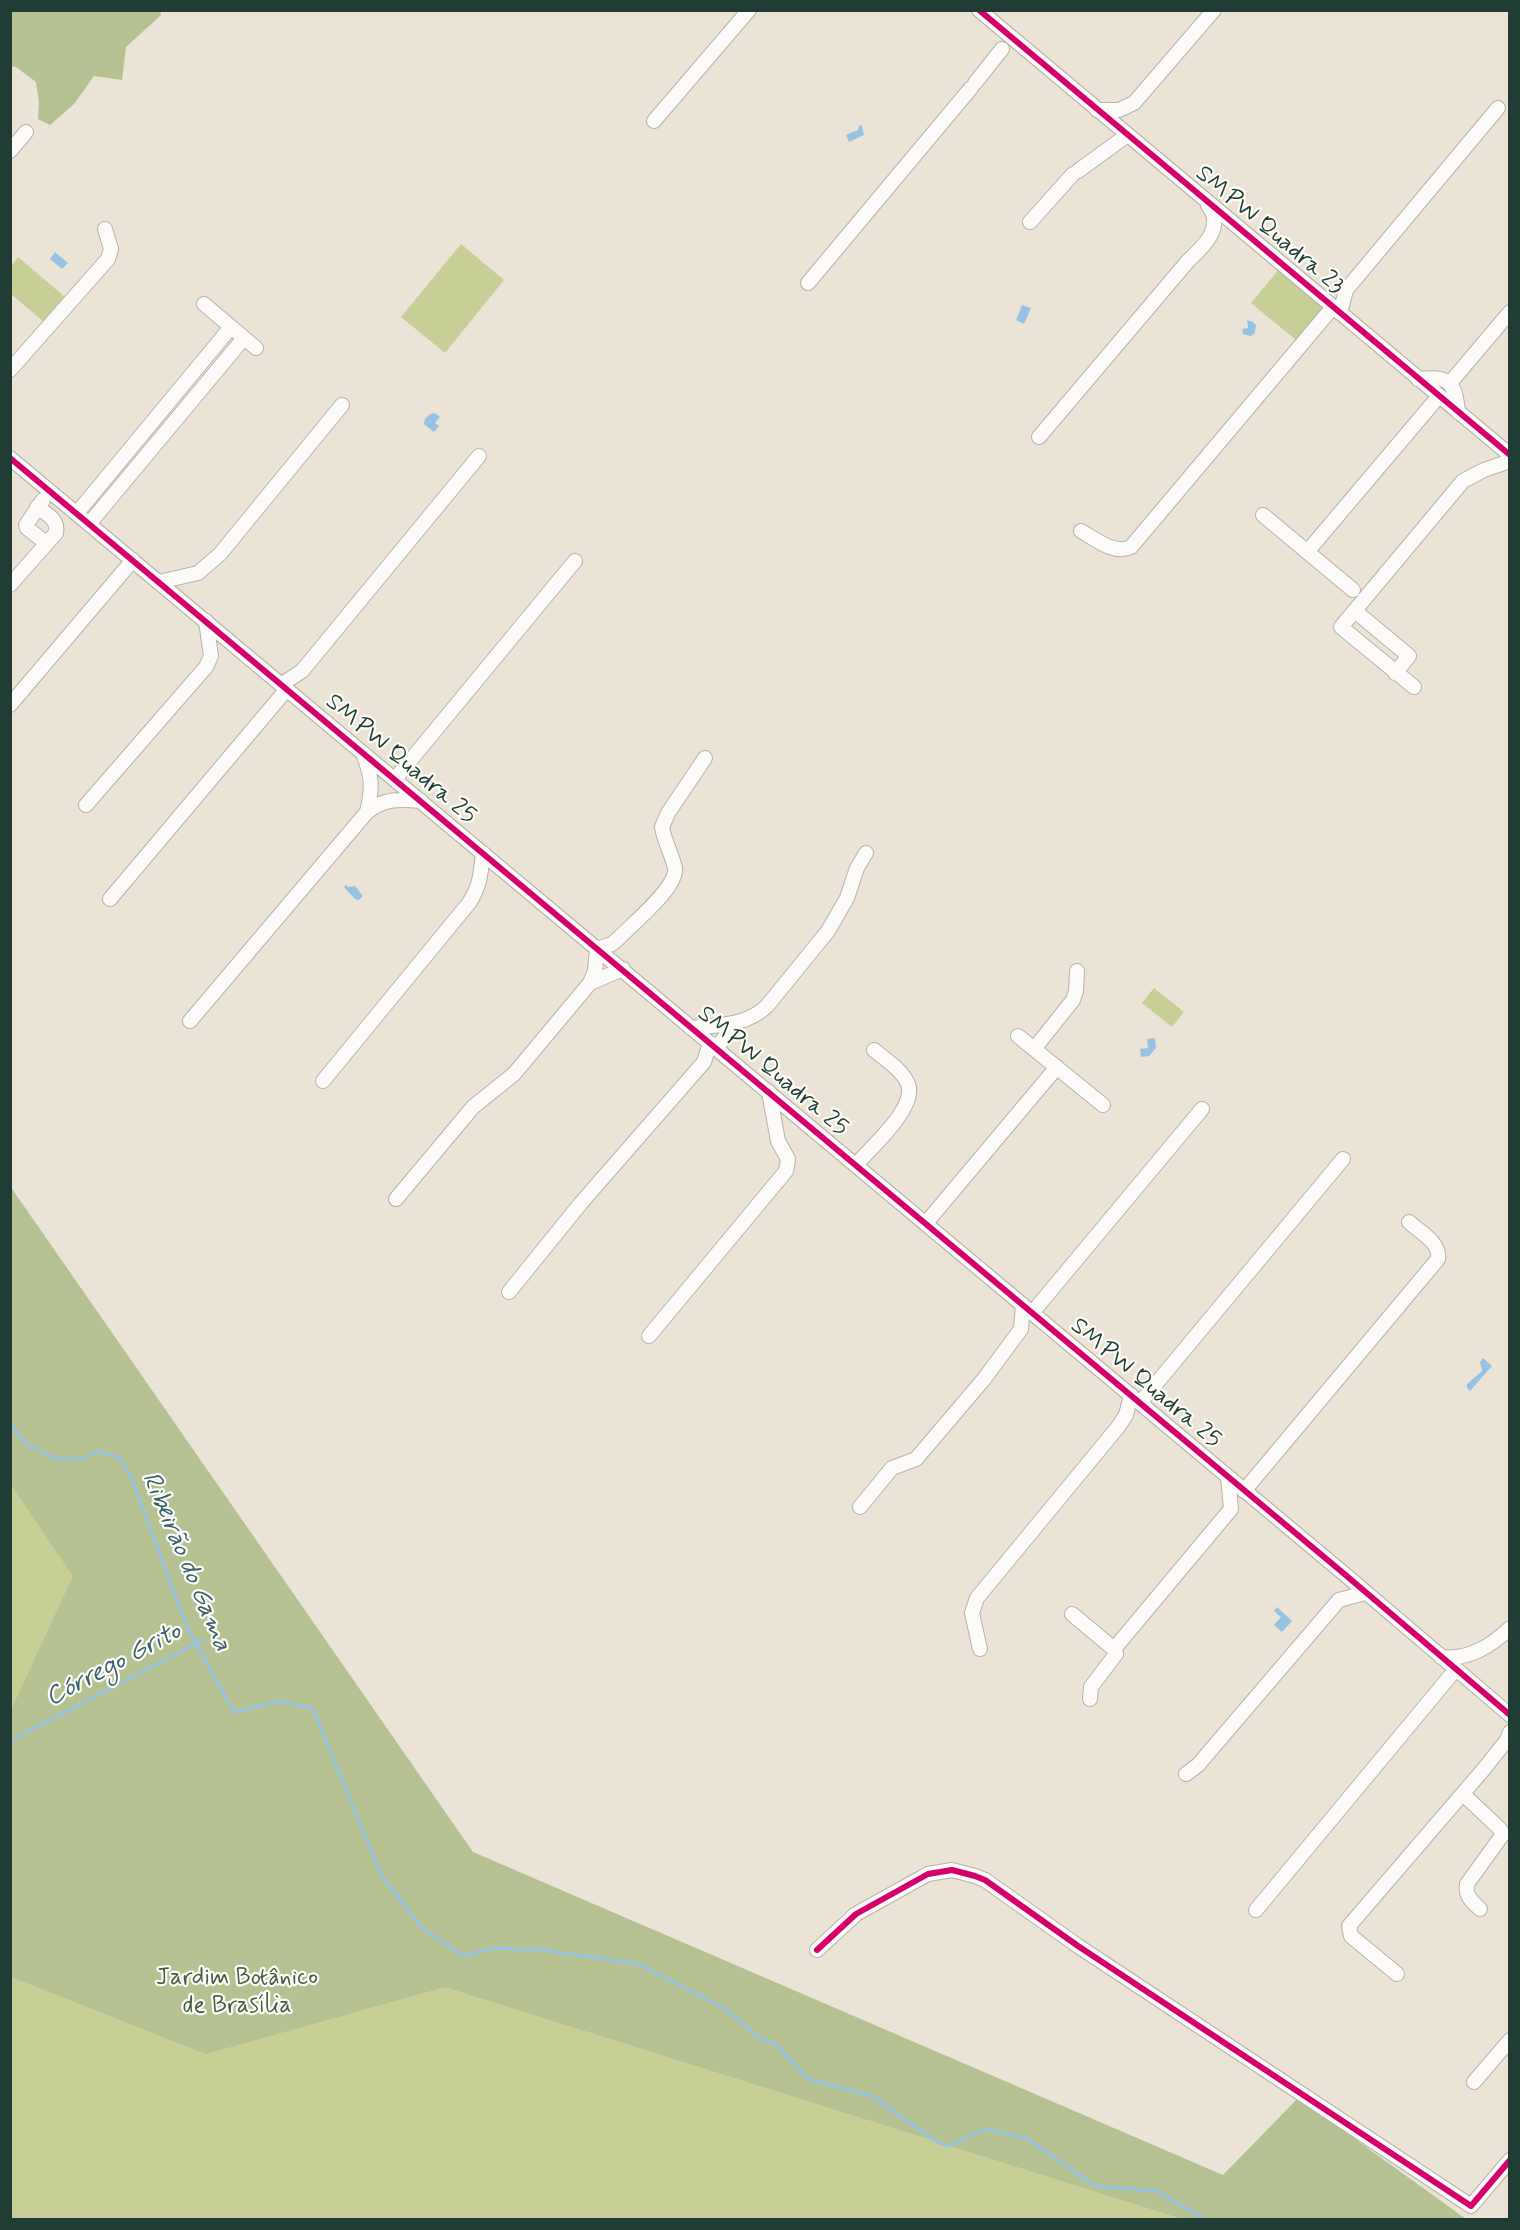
<!DOCTYPE html>
<html>
<head>
<meta charset="utf-8">
<style>
	body { margin:0 }
	#map { position:relative; width:1520px; height:2230px; overflow:hidden; background:#ebe3d5; font-family:Mynerve,sans-serif }
	canvas { display:block }
	.frame { position:absolute; inset:0; border:12px solid #1f3d34; pointer-events:none }
</style>
</head>
<body>
<div id="map">
<canvas width="1520" height="2230"></canvas>
<div class="frame"></div>
</div>
<script>
const ctx = document.querySelector('canvas').getContext('2d');
ctx.lineJoin = 'round';
function fill(path, color) {
  ctx.fillStyle = color;
  ctx.fill(path, 'evenodd');
}
function strokePath(path, color, width, dash) {
  ctx.strokeStyle = color;
  ctx.lineWidth = width;
  ctx.lineCap = dash ? 'butt' : 'round';
  ctx.setLineDash(dash || []);
  ctx.stroke(path);
}
function write(font, color, halo, rows, align = 'center') {
  ctx.font = font + ' Mynerve,sans-serif';
  ctx.lineWidth = 4.5;
  ctx.setLineDash([]);
  ctx.textBaseline = 'middle';
  ctx.strokeStyle = halo;
  ctx.fillStyle = color;
  for (const [text, x, y, turn = 0] of rows) {
    ctx.save();
    ctx.translate(x, y);
    ctx.rotate((+turn || 0) * Math.PI / 180);
    ctx.textAlign = isNaN(turn) ? turn : align;
    if (halo) ctx.strokeText(text, 0, 0);
    ctx.fillText(text, 0, 0);
    ctx.restore();
  }
}
fill(new Path2D(`
	M461 244 504 280 445 353 401 317Z
	M18 257 65 297 44 322 11 294V266Z
	M1281 267 1326 306 1296 340 1251 303Z
	M1154 988 1184 1012 1172 1027 1142 1003Z
	M11 1420 582 2030 1181 2219 11 2220Z`), '#c8cf96');
fill(new Path2D(`
	M11 10H160L161 15 126 47 122 80 94 76 74 104 50 125 38 119 39 102 36 82 16 67 11 66Z
	M10 1186 473 1852 1223 2175 1298 2098 1466 2219H1181L445 1987 206 2054 11 1977V1710L73 1576 11 1485Z`), '#b5c191');
fill(new Path2D(`
	M859 125 862 126 864 135 849 142 846 135 858 130Z
	M55 252 68 263 62 269 50 259Z
	M1022 305 1031 308 1024 324 1016 320Z
	M1247 320 1253 322 1256 325 1255 333 1251 336 1243 334 1242 329 1248 328Z
	M435 413 440 417 435 423 439 426 434 432 424 424 425 419 430 414Z
	M346 885 348 887 355 886 363 896 359 900 355 899 344 887Z
	M1155 1038 1156 1048 1149 1056 1141 1057 1140 1049 1148 1048 1147 1039Z
	M1483 1358 1492 1366 1470 1391 1467 1388V1384L1482 1371 1480 1362Z
	M1277 1607 1292 1621 1282 1632 1274 1625 1281 1617 1274 1611Z`), '#98c2e3');
strokePath(new Path2D(`
	M10 1423 25 1443 56 1459H81L98 1451 120 1458 132 1479 187 1627 234 1712 281 1701 313 1709 382 1877 423 1929 464 1956 493 1948 542 1950 638 1964 724 2008 762 2040 774 2043 808 2079 872 2096 937 2142 949 2146 985 2129 1026 2138 1095 2186 1157 2191 1206 2220
	M10 1741 203 1640`), '#98c2e3', 3);
const minor = new Path2D(`
	M979 10 1510 455
	M975 83 1002 49
	M1097 110H1119L1134 103 1214 10
	M654 121 749 10
	M10 151 26 132
	M1078 171 1126 136
	M1030 222 1073 174
	M808 283 971 88
	M204 304 256 348
	M1340 313 1346 290 1498 108
	M10 370 108 259 111 249 105 229
	M1418 379C1449 376 1455 381 1458 412
	M1450 383 1510 312
	M1039 437 1188 261C1204 246 1225 227 1208 205
	M10 458 1342 1572 1510 1715
	M43 500 26 525 27 528 46 543
	M77 513 231 327
	M1263 515 1353 590
	M89 524 244 338
	M1081 531C1095 539 1114 555 1131 547L1333 307
	M1307 552 1439 396
	M159 582 198 573 220 554 342 405
	M10 585 56 533C59 520 47 514 37 507
	M1355 611 1409 656 1395 673
	M282 684 302 671 479 456
	M1414 687 1341 627 1463 481 1484 470 1510 461
	M10 705 133 560
	M363 753C372 777 373 786 367 812
	M395 779 575 561
	M86 805 206 667 211 656 206 621
	M110 899 287 689
	M590 983 595 971 597 949 612 944 619 938C632 924 678 887 675 868 672 854 664 841 662 827L668 813 705 758
	M190 1021 367 812C384 798 400 799 421 801
	M691 1028C718 1025 746 1026 767 1006L828 931 847 898 857 868 866 853
	M1018 1036 1103 1105
	M716 1049 734 1024
	M1034 1049 1073 1000 1076 991 1077 971
	M323 1081 469 903C480 887 481 872 483 853
	M856 1165C871 1147 917 1108 908 1084 902 1070 885 1059 874 1050
	M396 1199 473 1107 514 1074 590 983 623 969
	M926 1223 1057 1067
	M509 1292 581 1203 704 1062 710 1043
	M1032 1313 1202 1109
	M649 1336 786 1171 788 1159 778 1141 769 1092
	M1140 1403 1343 1159
	M1244 1491 1438 1259C1441 1243 1420 1232 1409 1222
	M860 1507 892 1468 916 1459 984 1379 1021 1329 1023 1305
	M1072 1614 1114 1649 1116 1654 1091 1687 1090 1699
	M980 1649 972 1613 977 1598 1118 1427 1126 1415 1131 1395
	M1114 1649 1231 1509 1228 1477
	M1441 1657C1469 1660 1491 1646 1510 1628
	M1186 1774 1198 1765 1339 1600 1365 1593
	M1463 1794 1499 1828 1503 1834 1467 1884C1465 1897 1472 1901 1480 1909
	M1256 1910 1456 1669
	M817 1950 856 1914 928 1874 952 1870 975 1876 985 1880 1078 1946 1471 2206 1510 2160
	M1397 1974 1351 1936 1349 1926 1483 1770 1507 1740 1510 1732
	M1474 2082 1510 2040`);
strokePath(minor, '#b5b3aa', 16);
strokePath(minor, '#fcfbf9', 14);
strokePath(new Path2D(`
	M979 10 1510 455
	M10 458 1342 1572 1510 1715
	M817 1950 856 1914 928 1874 952 1870 975 1876 985 1880 1078 1946 1471 2206 1510 2160`), '#d6006c', 6);
write('24px', '#1f3d34', '#fdfcf7', [
	["SMPW Quadra 23",1269,231,40],
	["SMPW Quadra 25",400,760,40],
	["SMPW Quadra 25",772,1072,40],
	["SMPW Quadra 25",1145,1384,40]
]);
write('24px', '#425e40', '#fdfcf7', [
	["Jardim Botânico",237,1979],
	["de Brasília",237,2007]
]);
write('italic 26px', '#39616a', '#fdfcf7', [
	["Ribeirão do Gama",185,1562,67],
	["Córrego Grito",114,1666,-28]
]);
</script>
</body>
</html>
